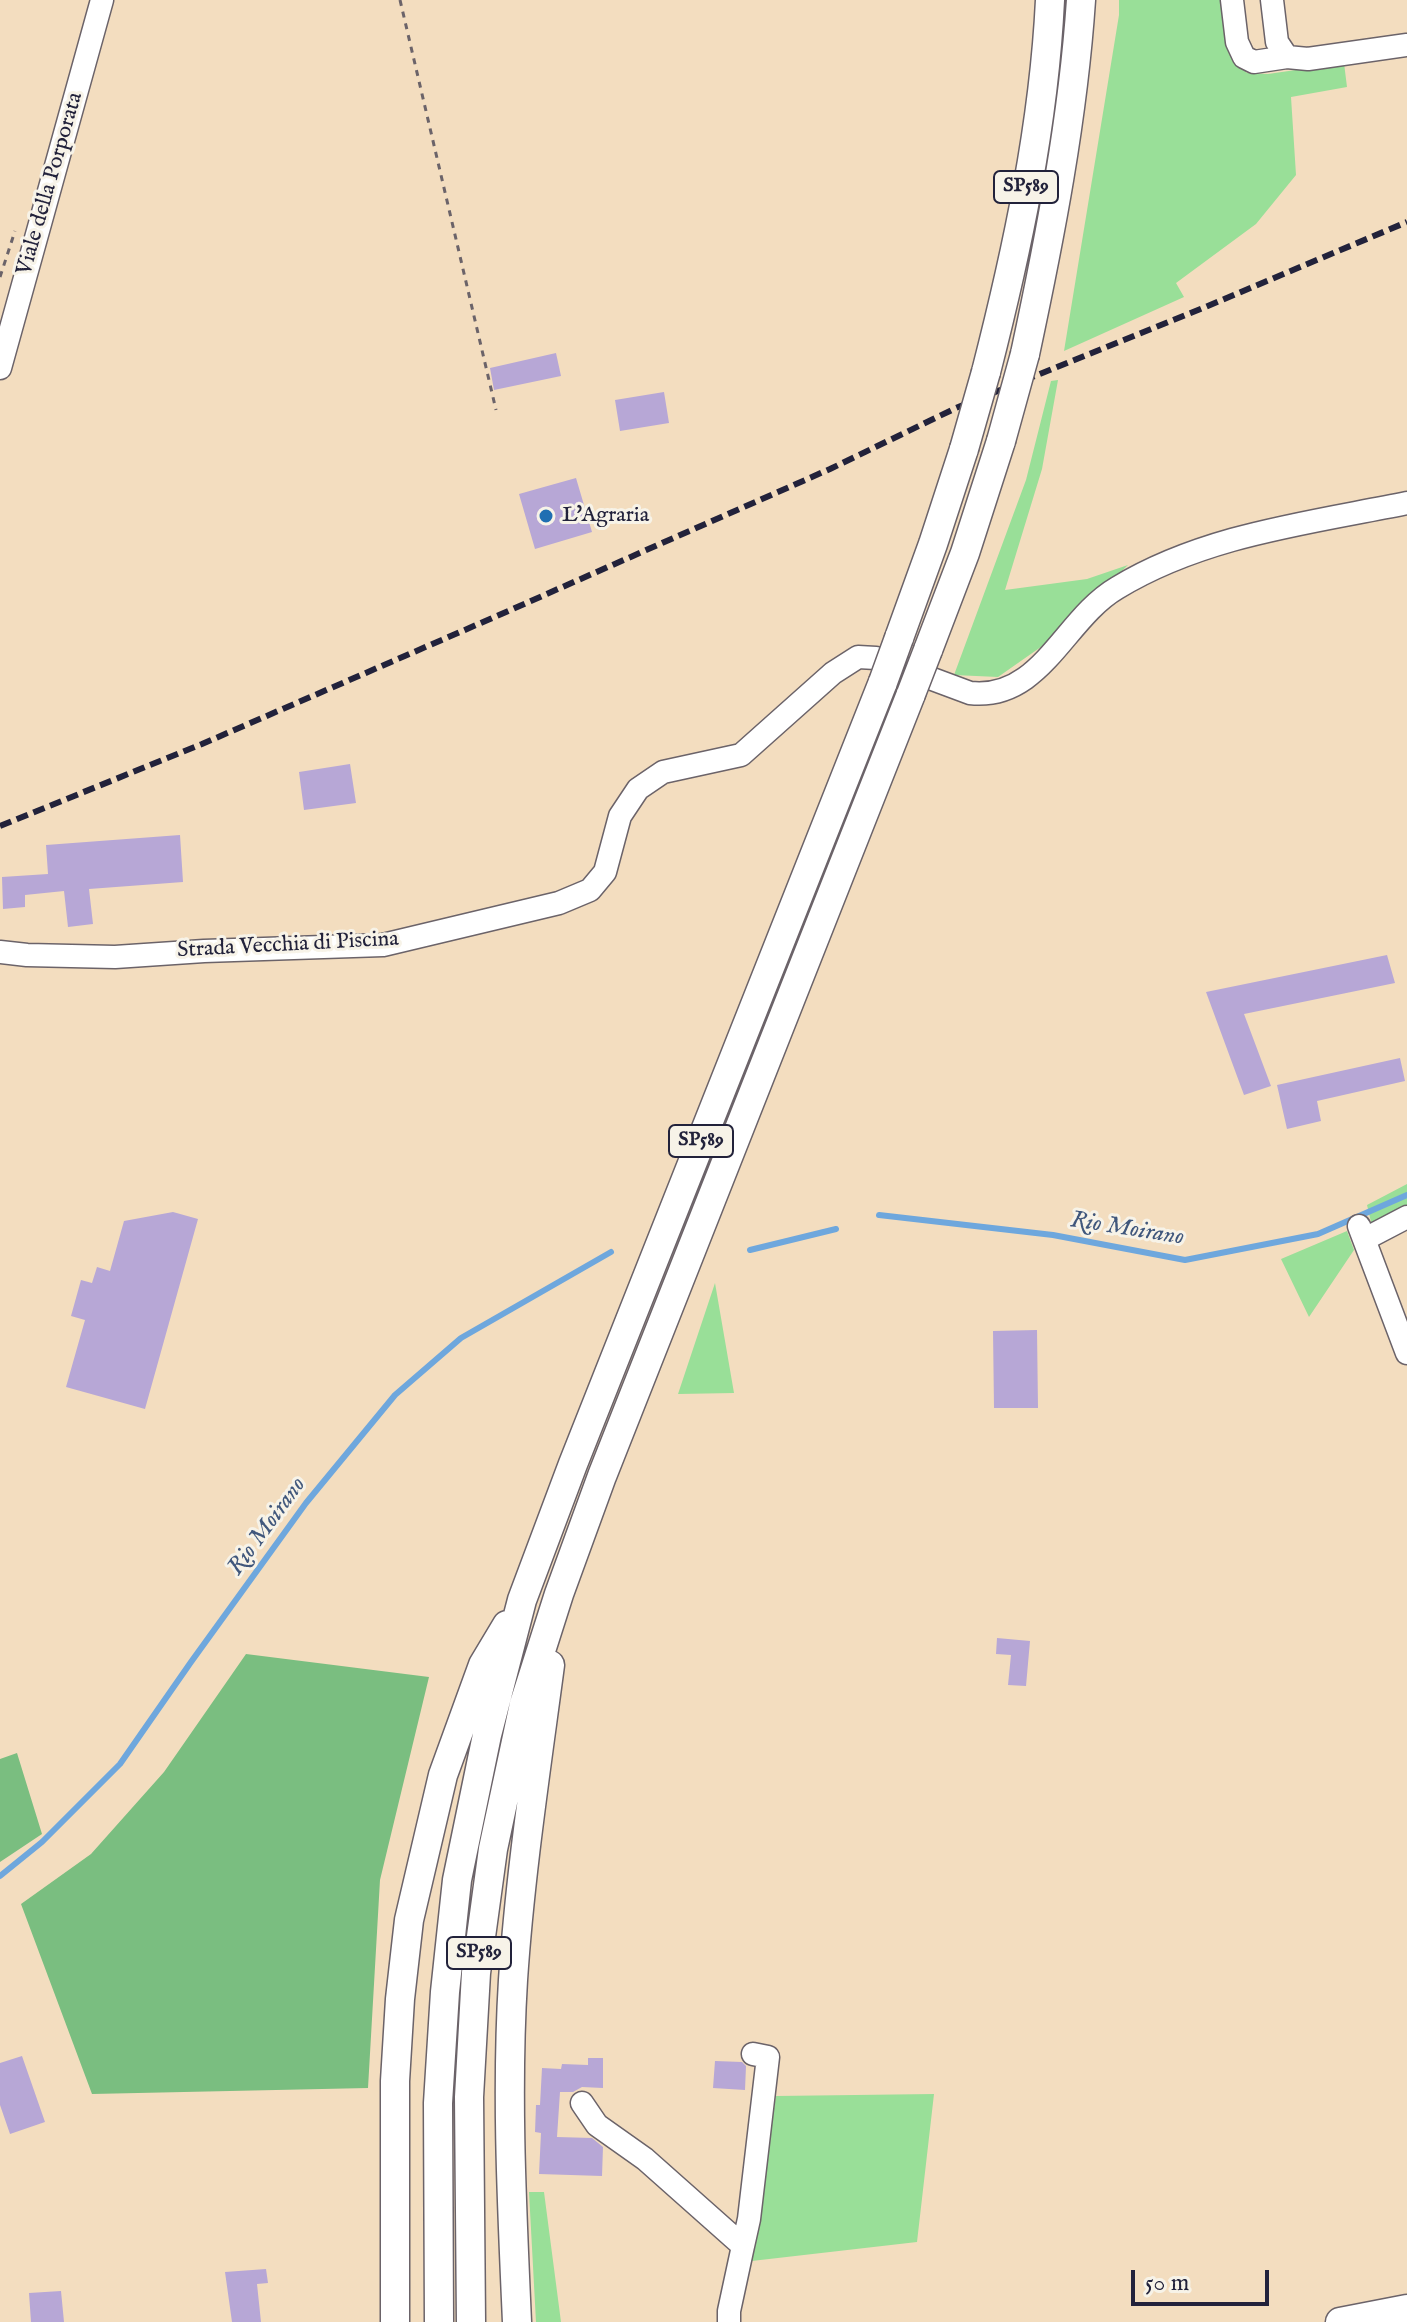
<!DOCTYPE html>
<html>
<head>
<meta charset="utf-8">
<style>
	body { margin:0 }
	#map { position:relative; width:1407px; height:2322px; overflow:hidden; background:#f3ddbf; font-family:"IM FELL English",serif }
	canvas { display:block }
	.scale { position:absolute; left:1131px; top:2270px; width:138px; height:36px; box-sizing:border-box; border:4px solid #22223b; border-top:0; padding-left:10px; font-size:24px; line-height:28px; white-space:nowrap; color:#22223b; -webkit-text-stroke:6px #f7f3e8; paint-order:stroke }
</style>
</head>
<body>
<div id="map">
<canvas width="1407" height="2322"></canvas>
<div class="scale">50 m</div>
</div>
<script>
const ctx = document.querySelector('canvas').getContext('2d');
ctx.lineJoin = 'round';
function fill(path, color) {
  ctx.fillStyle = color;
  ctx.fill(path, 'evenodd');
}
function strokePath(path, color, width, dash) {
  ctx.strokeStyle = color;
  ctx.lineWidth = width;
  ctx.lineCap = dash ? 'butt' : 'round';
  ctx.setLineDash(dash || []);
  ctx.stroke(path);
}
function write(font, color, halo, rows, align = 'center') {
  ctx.font = font + ' "IM FELL English",serif';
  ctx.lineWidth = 6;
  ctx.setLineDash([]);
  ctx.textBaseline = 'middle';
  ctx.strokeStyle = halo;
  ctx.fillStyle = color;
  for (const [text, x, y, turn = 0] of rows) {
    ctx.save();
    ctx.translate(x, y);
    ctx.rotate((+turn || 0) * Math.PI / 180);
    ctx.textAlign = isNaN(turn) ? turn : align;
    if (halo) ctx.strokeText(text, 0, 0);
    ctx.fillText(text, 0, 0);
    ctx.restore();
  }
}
fill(new Path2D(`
	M1119 0H1220L1229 54 1247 73 1268 74 1344 63 1347 87 1291 97 1296 175 1256 224 1176 283 1184 297 1064 351 1119 15Z
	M1058 380 1042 469 1005 590 1087 579 1128 565 1048 642 998 677 954 675 1026 480 1051 381Z
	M1407 1184V1208L1372 1226 1367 1205Z
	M1347 1231 1354 1250 1309 1317 1281 1259Z
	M715 1283 734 1393 678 1394Z
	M934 2094 917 2242 743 2262 752 2246 776 2096Z
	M529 2192H544L561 2322H536Z`), '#99df98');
fill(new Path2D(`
	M246 1654 429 1677 380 1880 368 2088 92 2094 21 1904 91 1854 164 1772Z
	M17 1753 42 1834 0 1862V1759Z`), '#7abe80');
strokePath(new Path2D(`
	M879 1215 1053 1235 1185 1260 1318 1234 1407 1195
	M750 1250 836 1229
	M0 1876 42 1842 120 1764 191 1662 306 1503 395 1395 461 1338 611 1252`), '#6ea7dd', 6);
fill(new Path2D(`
	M556 353 561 376 494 390 490 368Z
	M664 392 669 423 620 431 615 400Z
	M576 478 592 532 535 549 519 494Z
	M350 764 356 803 304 810 299 772Z
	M180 835 183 882 89 889 93 924 68 927 64 891 25 895V907L3 909 2 877 48 874 46 845Z
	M1387 955 1395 983 1244 1014 1271 1086 1244 1095 1206 992Z
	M1400 1058 1405 1081 1317 1101 1321 1121 1287 1129 1277 1085Z
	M173 1212 198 1219 145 1409 66 1387 85 1320 71 1316 81 1280 92 1283 97 1267 110 1271 124 1221Z
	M1037 1330 1038 1408H994L993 1331Z
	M997 1638 1030 1641 1026 1686 1008 1685 1011 1655 996 1654Z
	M22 2056 45 2122 10 2134 0 2105V2063Z
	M588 2058H603V2088L582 2087 573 2092H560L557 2137 592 2138 603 2147 602 2176 539 2174 541 2133 535 2132 536 2105H540L542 2068 561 2069 562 2064 588 2065Z
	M715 2061 742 2062 746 2066 745 2090 713 2088Z
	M266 2269 268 2283 257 2284 261 2322H232L225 2272Z
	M61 2291 64 2322H31L29 2293Z`), '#b7a7d6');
const minor = new Path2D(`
	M1232 0 1237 42 1244 57 1254 62 1287 57 1308 59 1407 45
	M1272 0 1277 42 1287 57
	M0 368 102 0
	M0 952 27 955 115 957 204 951 383 945 559 903 590 890 605 872 620 816 638 789 663 772 741 755 833 673 858 657 876 658 970 693C1041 701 1064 619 1117 588 1204 535 1309 523 1407 503
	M1359 1226 1407 1353
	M1365 1239 1407 1217
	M582 2103 597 2125 645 2159 743 2246 729 2311V2322
	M743 2246 749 2219 768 2057 753 2054`);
const major = new Path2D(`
	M1025 354C1050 237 1073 119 1081 0
	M986 372C1017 251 1044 125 1050 0
	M899 638 933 544 964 449
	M928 650 965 553 1001 441
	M395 2322V2081L400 1999 409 1920 443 1775 483 1665 507 1625
	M439 2322 438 2103 445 1992 457 1880 487 1735 522 1600 573 1464 883 682
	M471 2322 469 2097 476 1973 493 1849 524 1704 559 1594 602 1476 911 694
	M517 2322C512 2208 506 2094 513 1980 520 1875 536 1770 550 1665
	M1340 2322 1407 2309`);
strokePath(minor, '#6b6369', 25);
strokePath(major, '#6b6369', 31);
strokePath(new Path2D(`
	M400 0 496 410
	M0 277 15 231`), '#6b6369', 3, [6, 6]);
strokePath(minor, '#fff', 22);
strokePath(major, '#fff', 28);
strokePath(new Path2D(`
	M0 826 202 744 490 619 830 469 956 408 1203 308 1407 222`), '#22223b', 6, [12, 6]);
const majorBridge = new Path2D(`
	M1001 441 1025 354
	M964 449 986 372
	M883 682 899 638
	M911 694 928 650`);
strokePath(majorBridge, '#6b6369', 31, []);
strokePath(majorBridge, '#fff', 28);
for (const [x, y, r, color] of [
	[546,516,8,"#1f6fb2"]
]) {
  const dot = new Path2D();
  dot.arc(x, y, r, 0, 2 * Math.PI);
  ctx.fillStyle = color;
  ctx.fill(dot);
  strokePath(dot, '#f7f3e8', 3);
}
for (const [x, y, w] of [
	[1026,187,64],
	[701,1141,64],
	[479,1953,64]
]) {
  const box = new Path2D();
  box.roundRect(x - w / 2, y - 16, w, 32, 6);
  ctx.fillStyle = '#f7f3e8';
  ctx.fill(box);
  strokePath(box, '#22223b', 2);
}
write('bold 20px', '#22223b', null, [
	["SP589",1026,187],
	["SP589",701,1141],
	["SP589",479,1953]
]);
write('22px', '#22223b', '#f7f3e8', [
	["Viale della Porporata",51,184,-74],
	["Strada Vecchia di Piscina",288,946,-3]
]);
write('22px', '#22223b', '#f7f3e8', [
	["L'Agraria",562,516]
], 'left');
write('italic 24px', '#40577c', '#f7f3e8', [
	["Rio Moirano",1127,1230,9],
	["Rio Moirano",268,1527,-54]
]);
</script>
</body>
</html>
